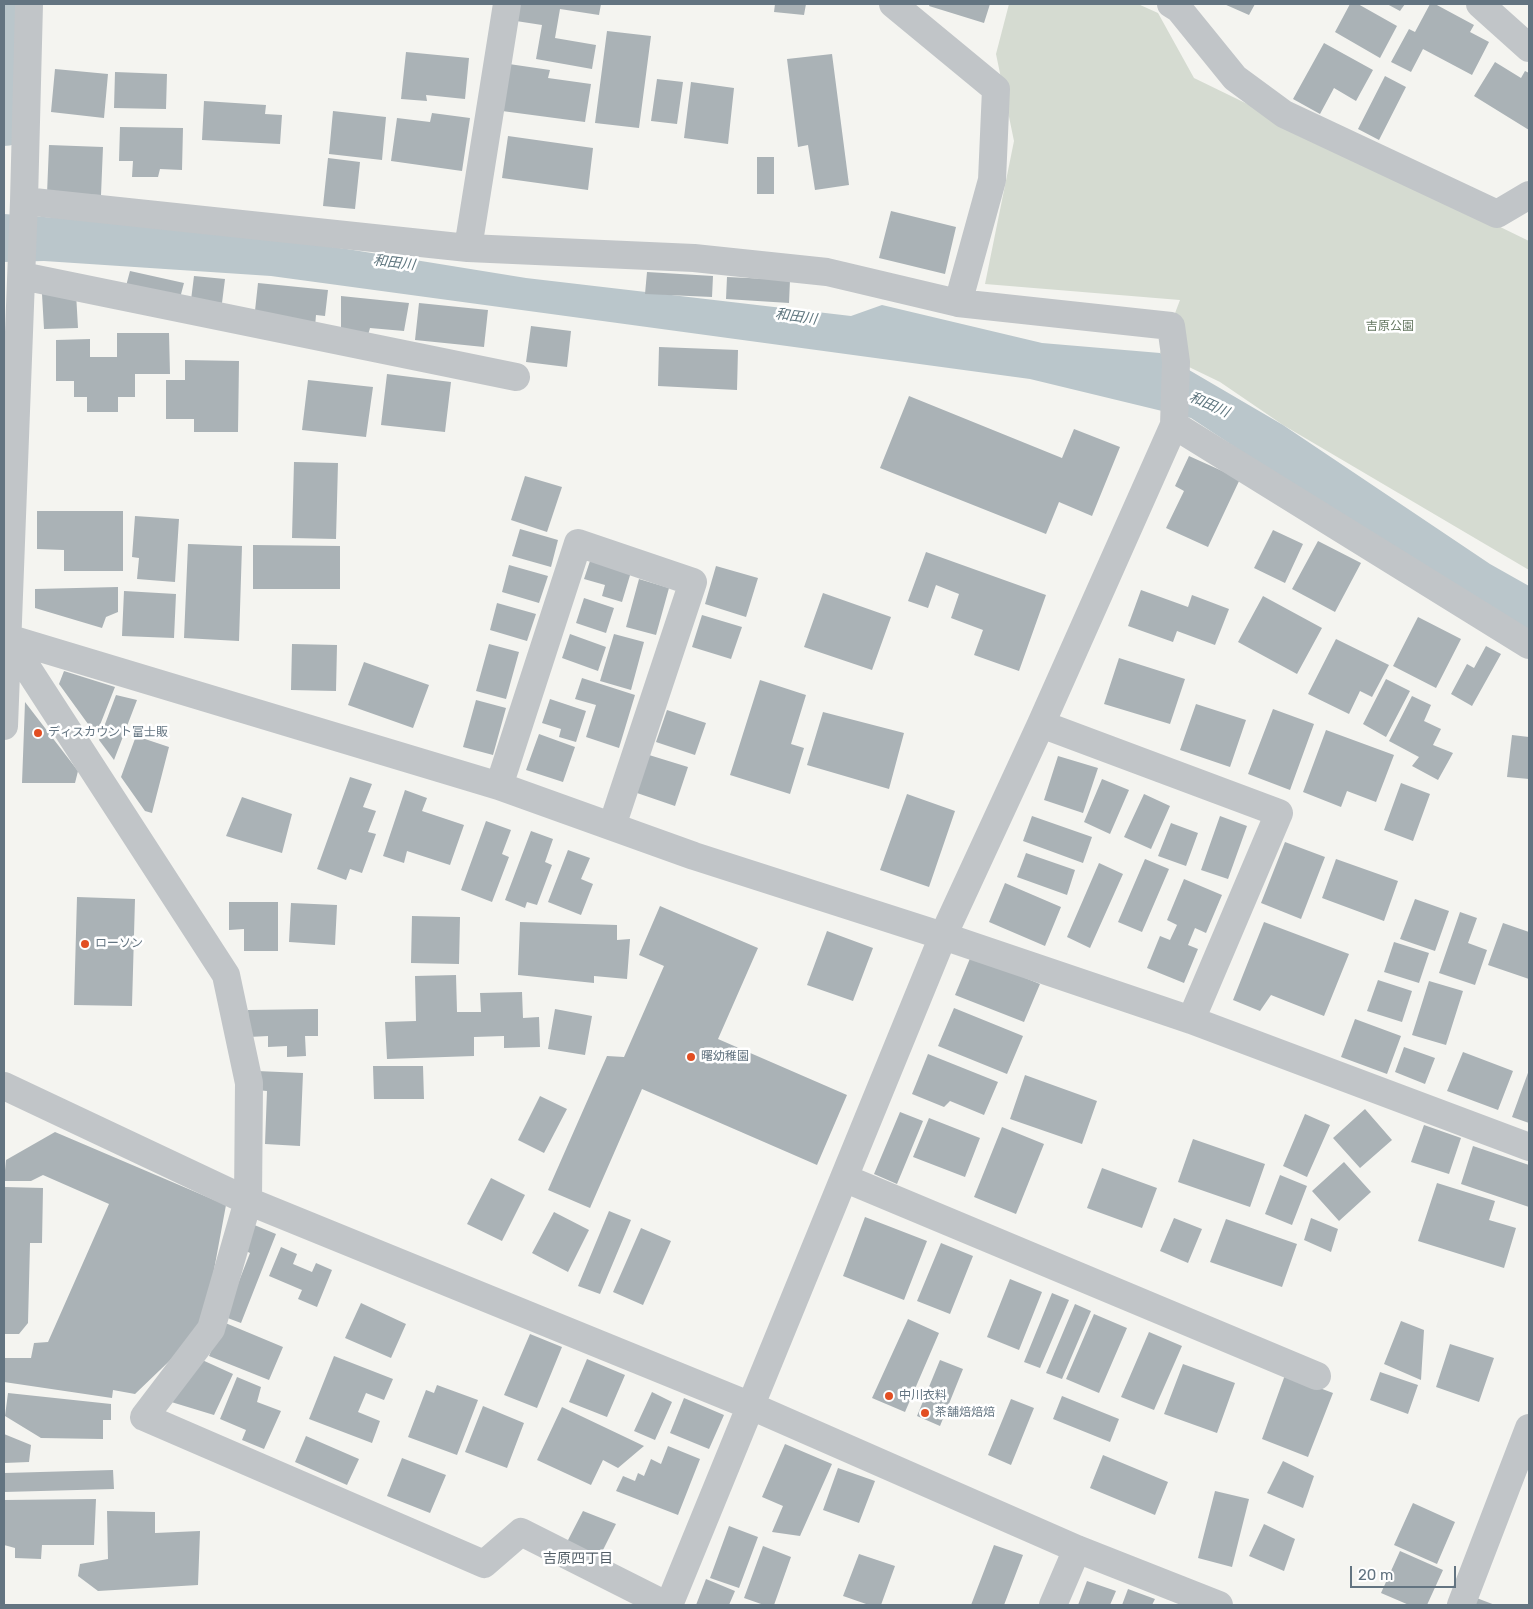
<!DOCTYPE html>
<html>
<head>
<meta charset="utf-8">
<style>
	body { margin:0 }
	#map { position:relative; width:1533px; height:1609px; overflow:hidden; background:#f4f4f0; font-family:Rubik,sans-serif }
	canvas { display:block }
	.frame { position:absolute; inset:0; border:5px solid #637481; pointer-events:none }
	.scale { position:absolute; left:1350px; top:1566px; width:106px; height:22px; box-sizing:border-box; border:2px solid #637481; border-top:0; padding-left:6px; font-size:15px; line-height:18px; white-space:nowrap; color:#637481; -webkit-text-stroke:4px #fff; paint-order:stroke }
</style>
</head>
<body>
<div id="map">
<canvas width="1533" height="1609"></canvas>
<div class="frame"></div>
<div class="scale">20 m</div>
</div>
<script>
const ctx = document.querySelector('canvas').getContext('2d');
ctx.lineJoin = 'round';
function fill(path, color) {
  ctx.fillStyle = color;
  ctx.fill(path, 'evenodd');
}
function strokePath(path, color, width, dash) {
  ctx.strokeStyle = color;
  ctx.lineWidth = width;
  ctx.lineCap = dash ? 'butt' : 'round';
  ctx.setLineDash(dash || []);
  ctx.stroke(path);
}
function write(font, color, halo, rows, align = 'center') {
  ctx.font = font + ' Rubik,"Noto Sans JP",sans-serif';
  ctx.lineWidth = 5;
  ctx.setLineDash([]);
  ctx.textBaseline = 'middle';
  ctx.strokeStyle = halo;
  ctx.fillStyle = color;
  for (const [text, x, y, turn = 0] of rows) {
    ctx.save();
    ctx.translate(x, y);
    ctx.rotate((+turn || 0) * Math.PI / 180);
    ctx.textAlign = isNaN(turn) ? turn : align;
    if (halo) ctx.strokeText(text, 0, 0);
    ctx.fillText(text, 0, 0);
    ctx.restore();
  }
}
fill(new Path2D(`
	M1009 4H1138L1158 13 1194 78 1529 241V570L1283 425 1220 382 1160 353 1180 300 985 284 1014 141 996 54Z`), '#d5dbd1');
fill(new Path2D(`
	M4 214 178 227 347 249 526 278 851 316 882 305 1042 343 1160 353 1283 425 1490 564 1529 586V631L1383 545 1191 418 1030 379 271 276 44 261 4 262Z`), '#bac6cb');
strokePath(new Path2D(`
	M4 114 7 4`), '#bac6cb', 64);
fill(new Path2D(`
	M519 4H601L599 15 560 9 555 38 596 45 592 69 536 59 542 25 516 21Z
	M775 4H806L804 15 774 12Z
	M930 4H990L984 23 929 6Z
	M1224 4H1255L1249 15Z
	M1350 4H1358L1397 26 1380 58 1335 32Z
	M1387 4H1405L1400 11Z
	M1430 4H1435L1474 25 1470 32 1489 42 1472 75 1423 49 1411 72 1391 62 1409 29 1415 32Z
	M607 31 651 36 639 128 595 123Z
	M1324 43 1373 70 1356 101 1334 88 1320 114 1293 99Z
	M406 52 469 58 465 99 426 95 427 101 401 99Z
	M832 54 849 185 815 190 808 145 798 147 787 59Z
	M1495 62 1521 78 1525 71 1529 73V130L1474 96Z
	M509 64 550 70 548 78 591 84 585 122 502 111Z
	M55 69 108 74 104 118 51 112Z
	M115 72 167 74 166 109 114 108Z
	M1385 76 1406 87 1379 140 1358 129Z
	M657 79 683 82 677 124 651 121Z
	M691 82 734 88 728 144 684 138Z
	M204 101 266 105 265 114 282 115 280 144 202 140Z
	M333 111 386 117 382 160 329 154Z
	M432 113 470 118 462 171 391 161 397 118 430 122Z
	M120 127 183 128 182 170 160 169 158 177H132L133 161H119Z
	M508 136 593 148 588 190 502 178Z
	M49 145 103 147 101 195 47 194Z
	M757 157H774V194H757Z
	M328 158 360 162 355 209 323 206Z
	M891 211 956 227 945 274 879 258Z
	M130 271 184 283 180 298 126 286Z
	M647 272 713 276 712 297 645 294Z
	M194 276 225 279 222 303 191 300Z
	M727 277 790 280 789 303 726 299Z
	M258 283 328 290 325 316 316 315 315 327 254 320Z
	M76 293 78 328 44 329 42 294Z
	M341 296 409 303 404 331 370 328 368 335 341 330Z
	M419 303 488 310 484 347 415 340Z
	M531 326 571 331 567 367 526 362Z
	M117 333H169L170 374H135V397H118V412H87V397H74V381H56V340L90 339V357H117Z
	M659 347 738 350 737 390 658 386Z
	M185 360 239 361 238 432H194V419H166V380H185Z
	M387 374 451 382 445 432 381 425Z
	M308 380 373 387 366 437 302 430Z
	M909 396 1062 458 1074 429 1120 447 1092 516 1059 502 1046 534 880 468Z
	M1189 456 1240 479 1208 547 1166 528 1184 491 1175 486Z
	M294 462 338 463 336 539 292 538Z
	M525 476 562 487 547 532 511 520Z
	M37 511H123V571H64V550L37 549Z
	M135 516 179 519 175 582 137 579 139 558 132 557Z
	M520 529 558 540 551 567 512 556Z
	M1273 530 1303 544 1285 583 1254 568Z
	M1318 541 1361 563 1335 612 1292 589Z
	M188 544 242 546 239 641 184 638Z
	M253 545 340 546V589H253Z
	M926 552 1046 595 1019 671 974 655 983 630 951 618 959 594 936 585 928 608 908 601Z
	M590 561 631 572 622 602 602 596 605 585 584 579Z
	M509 565 548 576 539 603 502 592Z
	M716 566 758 578 746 617 705 604Z
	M639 579 669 588 656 635 626 627Z
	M118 587V612L106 617 102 628 35 608V589Z
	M1141 590 1188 607 1192 595 1229 609 1215 645 1177 631 1173 642 1128 626Z
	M124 591 176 594 174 638 122 636Z
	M823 593 891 617 872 670 804 647Z
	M1263 596 1322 628 1297 674 1238 642Z
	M584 598 614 608 606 633 576 623Z
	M497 603 536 614 527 641 490 630Z
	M702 615 742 627 731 659 692 647Z
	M1418 617 1461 639 1436 688 1393 666Z
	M570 634 606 647 598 671 562 658Z
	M614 634 644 642 631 690 600 681Z
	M1336 639 1389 665 1372 697 1360 691 1349 714 1308 694Z
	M292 644 337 645 336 691 291 690Z
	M489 644 519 652 506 699 476 691Z
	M1486 646 1501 654 1472 706 1451 694 1467 664 1474 668Z
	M1119 658 1185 679 1170 724 1104 704Z
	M364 662 429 685 413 728 348 705Z
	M64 671 115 687 96 735 59 684Z
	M582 678 635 695 619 748 586 737 596 705 575 699Z
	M1386 679 1410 691 1386 737 1363 724Z
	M760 680 806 695 791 744 804 748 790 794 730 775Z
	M116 695 137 700 114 760 99 740Z
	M1412 696 1431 705 1424 721 1441 729 1433 745 1453 753 1438 780 1412 766 1419 757 1389 741Z
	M550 699 586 711 576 742 559 737 561 729 542 723Z
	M476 700 506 708 493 755 463 747Z
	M25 702 78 771 75 783H22Z
	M1196 704 1246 720 1230 767 1180 750Z
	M1273 709 1314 724 1290 790 1248 774Z
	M667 710 706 723 695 755 656 742Z
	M823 712 904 733 889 789 807 765Z
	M1326 730 1394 755 1376 802 1347 791 1341 807 1303 792Z
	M539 734 575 747 563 782 526 770Z
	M1512 735 1529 737V779L1507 777Z
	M136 736 169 747 152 813 145 811 121 777Z
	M649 755 688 767 675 806 637 793Z
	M1058 756 1098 768 1083 813 1044 800Z
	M350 777 372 784 363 807 376 811 368 832 376 834 362 873 350 869 346 880 317 869Z
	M1102 779 1129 790 1110 834 1084 822Z
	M1401 783 1430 794 1413 841 1384 830Z
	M405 790 427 798 422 811 464 825 450 865 407 851 404 863 383 856Z
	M907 794 955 811 929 887 880 870Z
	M1144 794 1170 806 1151 849 1124 837Z
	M242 797 292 814 282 853 226 836Z
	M1032 816 1092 837 1083 863 1023 841Z
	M1220 816 1247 826 1228 879 1201 870Z
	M486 821 511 830 502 854 509 857 492 902 461 890Z
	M1171 823 1198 833 1186 866 1158 856Z
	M531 831 553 839 545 862 552 865 537 905 527 902 525 908 505 900Z
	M1285 842 1325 857 1301 919 1261 903Z
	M568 850 590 858 581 879 593 884 581 915 548 902Z
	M1026 853 1075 870 1067 895 1017 877Z
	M1145 859 1169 869 1142 932 1118 922Z
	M1336 859 1398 881 1384 921 1322 898Z
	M1099 863 1123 874 1090 948 1067 937Z
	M1184 879 1222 895 1206 933 1195 928 1188 945 1198 949 1184 983 1147 968 1160 936 1170 940 1177 925 1167 920Z
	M1005 883 1061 907 1045 946 989 922Z
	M77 897 135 899 132 1006 74 1005Z
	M1415 899 1449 911 1435 951 1400 939Z
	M229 902H278V951H244V929L229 930Z
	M291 903 337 905 335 945 289 942Z
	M660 906 758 948 718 1039 847 1095 817 1165 642 1089 590 1208 548 1190 607 1056 624 1057 664 966 639 955Z
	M1460 912 1477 918 1468 943 1487 950 1475 985 1439 973Z
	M412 916 460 917 459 964 411 963Z
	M520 922 617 925V940L630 939 627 979 594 976V983L518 975Z
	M1264 922 1349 954 1324 1016 1271 995 1260 1011 1233 1000Z
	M1503 923 1529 932V979L1488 965Z
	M827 931 873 948 853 1001 807 985Z
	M1394 942 1429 953 1419 983 1384 972Z
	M971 956 1040 984 1024 1022 955 995Z
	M456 975 457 1012H481L480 993 522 992 523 1018 539 1017 540 1047 504 1048V1036L474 1037V1056L387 1059 385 1022 416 1021 415 976Z
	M1378 980 1412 991 1402 1022 1367 1011Z
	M1429 981 1463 991 1446 1045 1412 1035Z
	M954 1008 1023 1036 1007 1074 938 1046Z
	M318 1009V1036H305L306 1056 287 1057V1046L268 1047V1036L249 1037 248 1010Z
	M555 1009 592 1016 585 1055 548 1049Z
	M1355 1019 1401 1036 1387 1074 1341 1057Z
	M1404 1047 1435 1058 1425 1084 1395 1072Z
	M1463 1052 1513 1071 1498 1110 1447 1091Z
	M928 1054 998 1082 984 1115 950 1101 944 1107 912 1094Z
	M373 1066H423L424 1099H374Z
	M1529 1070V1123L1512 1117Z
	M257 1071 303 1073 300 1146 265 1144 267 1091 256 1090Z
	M1025 1075 1097 1101 1082 1144 1010 1119Z
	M540 1096 567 1109 544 1153 518 1140Z
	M1365 1109 1392 1140 1360 1168 1333 1138Z
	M900 1112 923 1121 897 1184 874 1174Z
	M1305 1114 1330 1125 1307 1177 1283 1166Z
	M929 1118 980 1138 965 1177 913 1157Z
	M1424 1125 1461 1138 1449 1174 1411 1162Z
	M1002 1127 1044 1144 1016 1214 974 1197Z
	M55 1132 226 1205 206 1313 185 1346 135 1394 113 1390 112 1398 4 1382V1358H31L34 1343 48 1342 109 1204 43 1175 31 1181H4L6 1160Z
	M1193 1139 1265 1164 1250 1207 1178 1182Z
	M1473 1146 1529 1165V1207L1461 1184Z
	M1344 1162 1371 1192 1339 1221 1312 1191Z
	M1102 1168 1157 1188 1142 1228 1087 1208Z
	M1280 1175 1307 1186 1292 1225 1265 1214Z
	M491 1178 525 1195 502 1241 467 1224Z
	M1437 1183 1495 1201 1489 1220 1516 1228 1504 1268 1418 1241Z
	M4 1187 43 1188 42 1243H30L28 1323 19 1334H4Z
	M609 1211 631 1220 600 1294 578 1286Z
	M554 1212 589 1230 568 1272 532 1253Z
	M865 1217 927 1241 904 1300 843 1276Z
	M1174 1218 1202 1229 1188 1263 1160 1251Z
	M1311 1218 1338 1229 1331 1252 1304 1240Z
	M1226 1219 1297 1244 1282 1287 1210 1262Z
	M252 1224 276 1234 241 1323 225 1317 250 1253 242 1249Z
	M641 1228 671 1241 643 1305 613 1292Z
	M941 1243 973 1256 950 1314 917 1301Z
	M281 1247 297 1254 293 1264 312 1272 316 1263 332 1270 317 1307 298 1299 302 1290 269 1276Z
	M1010 1279 1042 1292 1019 1350 987 1337Z
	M1052 1293 1069 1300 1040 1368 1024 1362Z
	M361 1303 406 1324 391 1358 345 1338Z
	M1075 1304 1091 1311 1062 1379 1046 1373Z
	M1094 1314 1127 1328 1099 1393 1066 1379Z
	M908 1319 939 1333 905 1412 872 1398Z
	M1401 1321 1424 1330 1421 1380 1384 1364Z
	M223 1322 283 1347 269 1380 209 1356Z
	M1149 1332 1182 1346 1154 1410 1121 1397Z
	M530 1334 562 1347 537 1408 504 1395Z
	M1450 1344 1494 1358 1479 1402 1436 1387Z
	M334 1356 393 1379 384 1400 366 1393 358 1412 380 1421 372 1443 309 1419Z
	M200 1359 233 1374 214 1415 168 1401Z
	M587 1359 625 1375 607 1417 569 1402Z
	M940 1360 963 1369 940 1426 917 1416Z
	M1183 1364 1235 1383 1217 1433 1164 1414Z
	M1380 1372 1418 1385 1408 1414 1370 1400Z
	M1285 1375 1333 1393 1308 1457 1262 1439Z
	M237 1377 261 1387 257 1402 281 1411 264 1449 242 1440 246 1430 220 1419Z
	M437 1385 478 1400 457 1455 408 1437 426 1390 434 1393Z
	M652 1392 672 1402 655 1440 634 1431Z
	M8 1393 111 1404V1420H103V1439L41 1438 5 1416Z
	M1062 1396 1119 1419 1110 1442 1053 1419Z
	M684 1398 724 1415 709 1449 670 1433Z
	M1011 1399 1034 1408 1011 1465 988 1455Z
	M483 1406 524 1423 507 1468 465 1452Z
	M562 1407 644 1446 618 1468 603 1460 591 1485 537 1460Z
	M4 1434 31 1445 29 1462 4 1463Z
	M306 1436 359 1459 347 1485 295 1462Z
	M785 1444 832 1464 800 1536 772 1532 783 1506 762 1497Z
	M668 1446 700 1459 678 1515 616 1491 623 1476 635 1481 638 1473 644 1476 651 1459 661 1464Z
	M1103 1455 1168 1482 1155 1515 1090 1488Z
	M402 1458 446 1475 430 1513 387 1496Z
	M1283 1461 1314 1476 1303 1508 1267 1493Z
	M838 1468 875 1481 859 1523 823 1510Z
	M113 1470 114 1489 4 1492V1473Z
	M1215 1491 1249 1499 1232 1567 1198 1558Z
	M96 1499 94 1545H42L41 1559 15 1558V1548L4 1545V1500Z
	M1413 1503 1455 1522 1437 1564 1394 1545Z
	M107 1511 155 1512V1533L200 1531 198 1585 98 1591 78 1576 80 1564 108 1559Z
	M583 1511 616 1524 599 1558 567 1542Z
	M1264 1524 1295 1539 1284 1571 1249 1556Z
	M729 1526 758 1537 739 1588 710 1578Z
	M994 1545 1023 1555 1004 1605H971Z
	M763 1546 791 1557 774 1605H764L744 1598Z
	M1400 1551 1443 1570 1427 1605H1409L1381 1593Z
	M859 1554 895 1566 881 1605H869L843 1596Z
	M706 1579 735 1591 729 1605H696Z
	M1087 1581 1116 1591 1110 1605H1078Z
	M1128 1589 1155 1599 1152 1605H1122Z
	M1474 1597 1495 1605H1470Z`), '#aab2b6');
strokePath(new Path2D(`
	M893 4 996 89 992 180 958 303
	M1171 4 1179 9 1235 78 1284 114 1497 214 1529 195
	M1480 4 1529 48
	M24 201 468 248 694 258 827 272 958 303 1171 326 1176 362 1174 425 1041 724 943 936 669 1605
	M468 248 507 4
	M22 276 516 377
	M1174 425 1529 645
	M4 637 499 786 694 856 943 936 1191 1020 1529 1147
	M8 638 226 975 249 1083 248 1201 211 1329 144 1417 484 1564 521 1532 666 1605
	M1041 724 1279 813 1191 1020
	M4 726 24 201 29 4
	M499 786 578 543 693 582 612 826
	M4 1086 248 1201 751 1406 1077 1549 1219 1605
	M844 1178 1317 1376
	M1053 1605 1077 1549
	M1461 1605 1529 1428`), '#c1c5c8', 28);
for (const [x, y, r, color] of [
	[38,733,5,"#e24e22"],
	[85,944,5,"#e24e22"],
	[691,1057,5,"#e24e22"],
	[889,1396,5,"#e24e22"],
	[925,1413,5,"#e24e22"]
]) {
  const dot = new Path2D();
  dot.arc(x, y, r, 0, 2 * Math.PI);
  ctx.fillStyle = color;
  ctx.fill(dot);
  strokePath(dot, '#fff', 2);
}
write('12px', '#667862', '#fff', [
	["吉原公園",1390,327]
]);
write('12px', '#637481', '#fff', [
	["ディスカウント富士販",48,733],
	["ローソン",95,944],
	["曙幼稚園",701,1057],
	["中川衣料",899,1396],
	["茶舗焙焙焙",935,1413]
], 'left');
write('italic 14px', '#5f767f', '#fff', [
	["和田川",394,263,7],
	["和田川",796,317,8],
	["和田川",1209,405,24]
]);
write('14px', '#515d66', '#fff', [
	["吉原四丁目",578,1559]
]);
</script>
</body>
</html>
